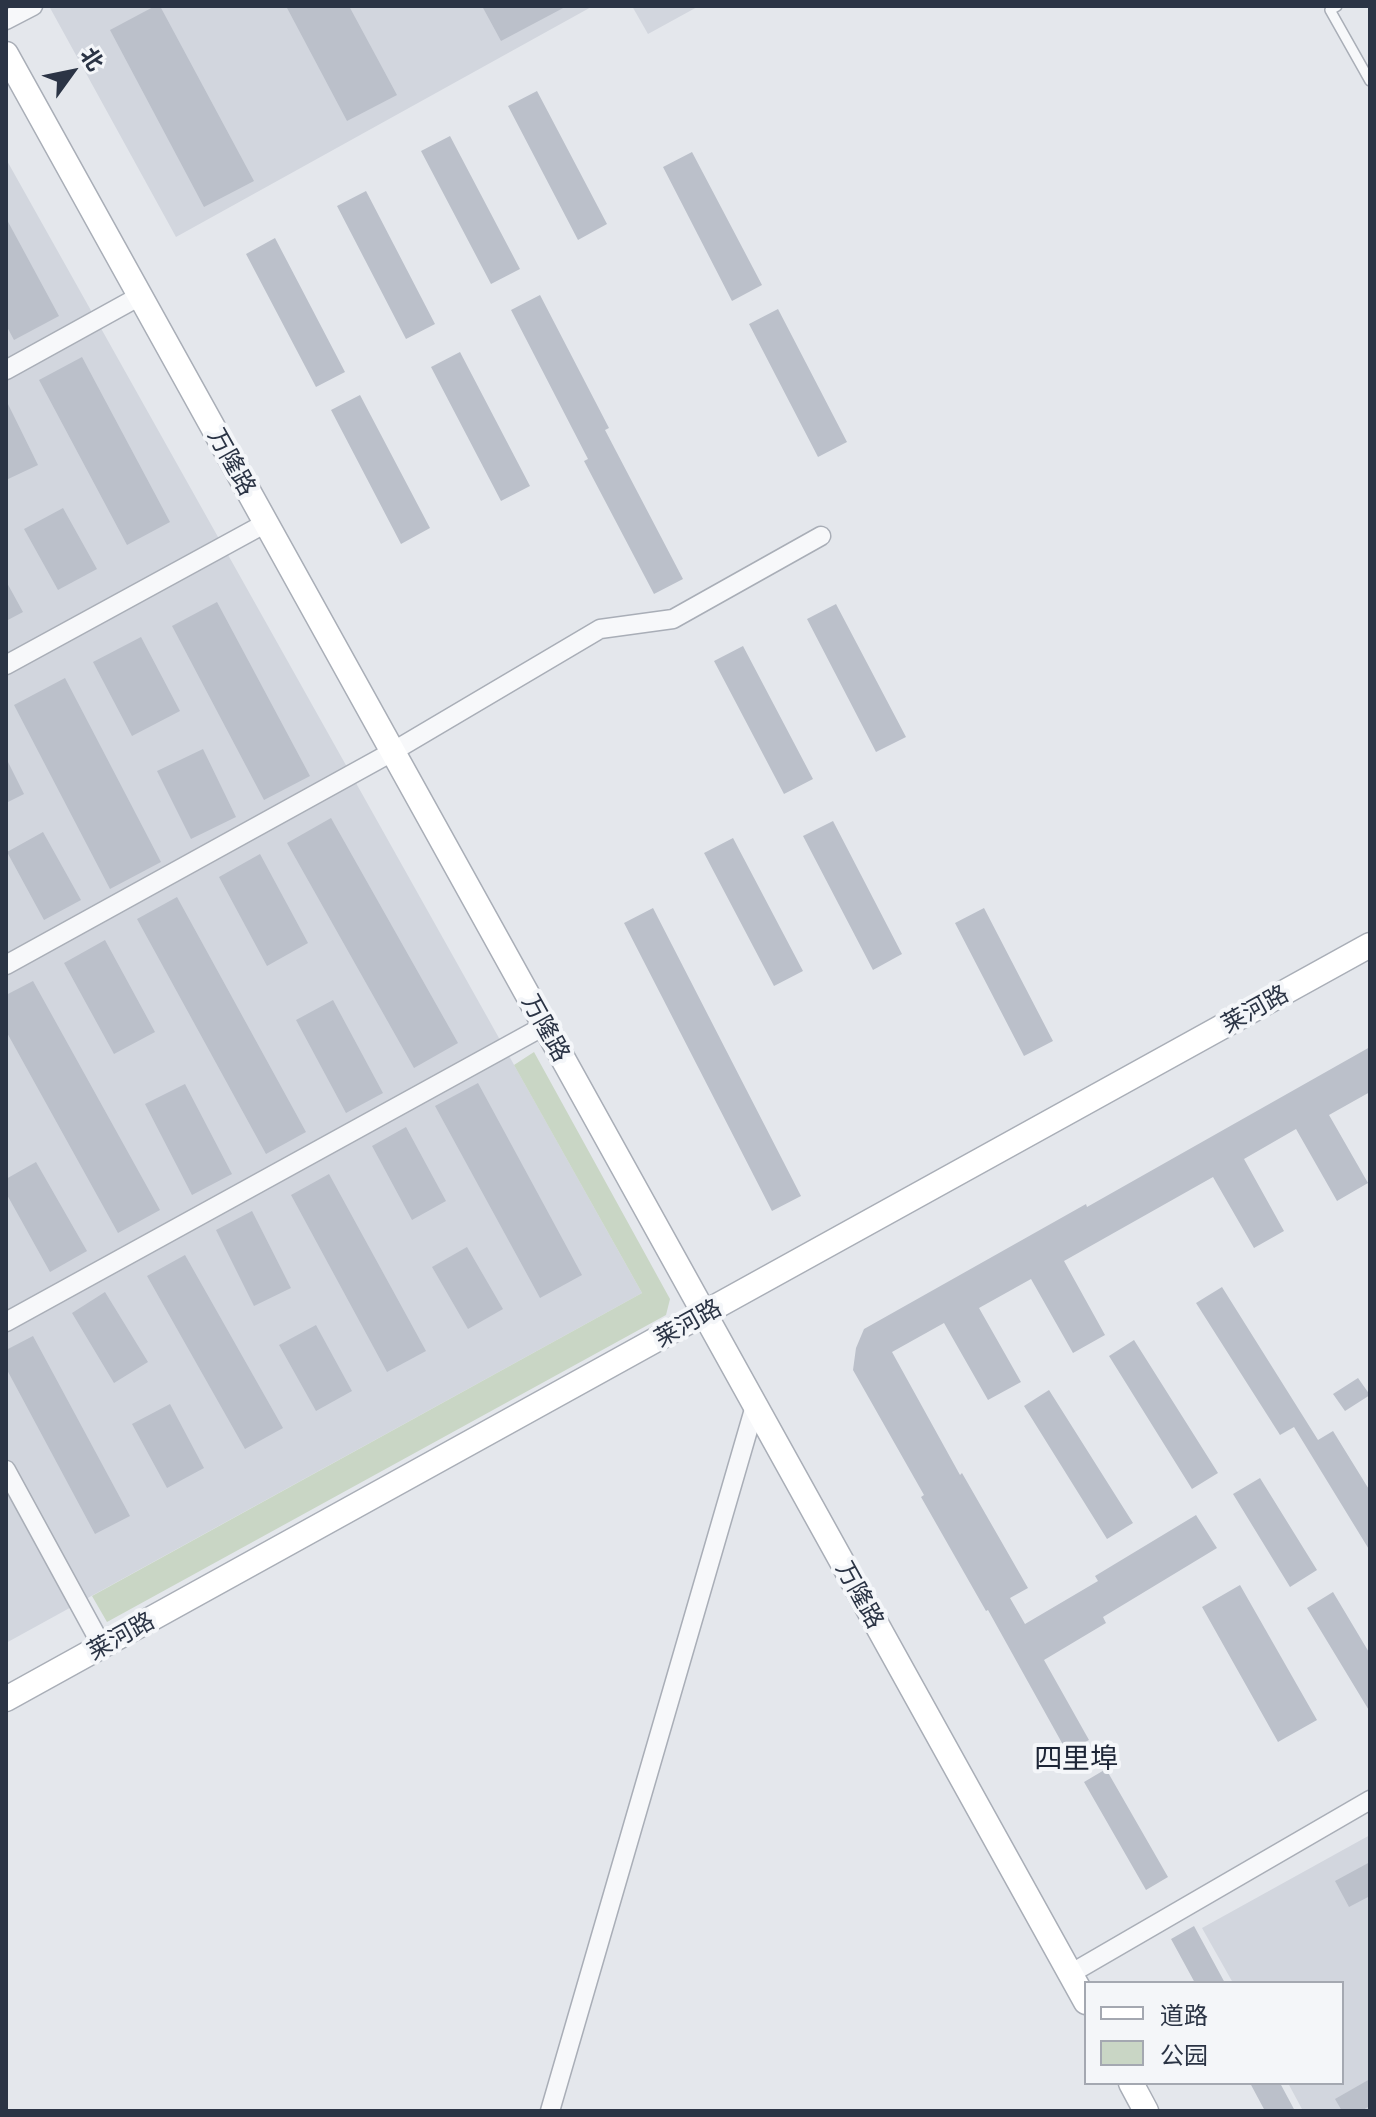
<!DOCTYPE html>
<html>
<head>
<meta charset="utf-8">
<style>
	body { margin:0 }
	#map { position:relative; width:1376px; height:2117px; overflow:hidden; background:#e4e7ec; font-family:Commissioner,"Noto Sans SC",sans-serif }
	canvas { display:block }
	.frame { position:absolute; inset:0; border:8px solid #2b3445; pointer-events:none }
	.legend { position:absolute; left:1084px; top:1981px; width:260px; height:104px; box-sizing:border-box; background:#f4f6f9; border:2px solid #a4a8b1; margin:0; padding:10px 14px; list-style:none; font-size:24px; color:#2b3445 }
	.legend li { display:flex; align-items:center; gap:16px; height:40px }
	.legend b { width:40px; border:2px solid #a4a8b1 }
	.north { position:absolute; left:32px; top:32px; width:80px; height:80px; -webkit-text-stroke:6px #f4f6f9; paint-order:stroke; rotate:57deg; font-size:22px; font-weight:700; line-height:32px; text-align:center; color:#2b3445 }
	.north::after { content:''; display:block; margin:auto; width:28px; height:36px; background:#2b3445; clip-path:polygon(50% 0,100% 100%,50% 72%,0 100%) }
</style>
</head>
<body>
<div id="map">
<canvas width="1376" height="2117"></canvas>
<div class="frame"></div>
<ul class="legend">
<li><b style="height:10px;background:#fff"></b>道路</li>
<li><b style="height:22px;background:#c9d6c5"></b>公园</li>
</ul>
<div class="north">北</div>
</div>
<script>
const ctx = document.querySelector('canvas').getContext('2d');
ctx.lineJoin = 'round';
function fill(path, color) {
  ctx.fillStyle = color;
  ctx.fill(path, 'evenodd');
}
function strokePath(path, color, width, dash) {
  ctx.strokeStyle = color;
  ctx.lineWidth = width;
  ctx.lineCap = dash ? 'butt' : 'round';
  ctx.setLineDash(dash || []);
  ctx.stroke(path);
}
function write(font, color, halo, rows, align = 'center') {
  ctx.font = font + ' Commissioner,"Noto Sans SC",sans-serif';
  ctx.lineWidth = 8;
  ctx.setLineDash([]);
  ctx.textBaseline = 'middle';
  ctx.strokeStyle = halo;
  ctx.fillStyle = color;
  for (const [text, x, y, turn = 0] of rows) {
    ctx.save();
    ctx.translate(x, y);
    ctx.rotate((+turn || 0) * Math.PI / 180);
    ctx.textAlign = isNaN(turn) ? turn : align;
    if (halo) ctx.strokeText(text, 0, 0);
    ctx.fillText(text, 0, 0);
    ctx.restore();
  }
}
fill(new Path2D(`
	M49 6H593L176 237Z
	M632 6H699L648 34Z
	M6 159 642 1293 6 1643Z
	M1370 1835V2111H1303L1288 2083H1342V1983H1233L1202 1928Z`), '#d2d6de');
fill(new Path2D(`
	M534 1052 670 1299 666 1315 107 1622 92 1596 642 1293 514 1065Z`), '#c9d6c5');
fill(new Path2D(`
	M155 6H160L254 181 204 207 110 30Z
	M286 6H349L397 95 347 121Z
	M482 6H567L501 41Z
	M537 91 607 224 578 240 508 106Z
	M450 136 520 269 491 284 421 151Z
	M692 152 762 285 732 301 663 167Z
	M366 191 435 324 406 339 337 206Z
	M6 218 59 316 14 340 6 325Z
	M275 238 345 372 316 387 246 254Z
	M540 295 609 428 605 430 683 579 654 594 584 461 588 459 511 310Z
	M778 309 847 442 818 457 749 324Z
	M460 352 530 486 501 501 431 367Z
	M82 357 170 522 127 545 39 380Z
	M360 395 430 528 401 544 331 410Z
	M6 400 38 465 6 480Z
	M63 508 97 569 58 590 24 529Z
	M6 581 23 612 6 621Z
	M217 602 310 776 264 800 172 626Z
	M836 604 906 737 876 752 807 619Z
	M141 637 180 711 132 736 93 662Z
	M743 646 813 779 784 794 714 661Z
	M65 678 161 862 110 889 14 705Z
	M203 749 236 817 191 839 157 771Z
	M6 758 24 794 6 803Z
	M331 818 458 1043 414 1068 287 843Z
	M833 821 902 954 873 970 803 836Z
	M43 832 81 900 44 920 7 852Z
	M733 838 803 971 774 986 704 853Z
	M260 854 308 943 267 966 219 877Z
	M177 897 306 1132 266 1154 137 919Z
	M653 908 801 1196 772 1211 624 923Z
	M984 908 1053 1041 1024 1056 955 923Z
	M105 940 155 1032 114 1054 64 963Z
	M33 981 160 1210 118 1233 6 1031V995Z
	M333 1000 383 1093 346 1113 296 1020Z
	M1370 1047V1092L1329 1115 1368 1183 1337 1201 1296 1129 1244 1159 1284 1231 1254 1248 1213 1177 1064 1261 1105 1335 1073 1353 1031 1279 979 1308 1021 1382 988 1400 944 1323 892 1352 960 1475 962 1473 1028 1588 1010 1598 1025 1624 1098 1581 1095 1576 1196 1515 1217 1548 1103 1617 1106 1623 1044 1660 1089 1740 1067 1752 988 1610 986 1611 921 1497 924 1495 853 1370 856 1348 864 1329 1086 1204 1087 1207Z
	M478 1083 582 1275 540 1298 435 1106Z
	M185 1084 232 1174 192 1195 145 1104Z
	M406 1127 446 1201 412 1220 372 1146Z
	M36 1162 87 1251 50 1272 6 1193V1179Z
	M329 1174 426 1351 387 1372 291 1195Z
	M252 1211 291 1288 254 1306 216 1230Z
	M467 1247 503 1309 468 1329 432 1267Z
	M185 1255 283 1428 245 1449 147 1276Z
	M1222 1287 1318 1440 1333 1431 1370 1491V1551L1294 1427 1280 1435 1196 1303Z
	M105 1292 148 1362 114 1383 72 1313Z
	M316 1325 352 1391 316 1411 279 1345Z
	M33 1336 130 1516 95 1534 6 1368V1350Z
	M1134 1340 1218 1473 1192 1489 1109 1356Z
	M1358 1378 1370 1395 1345 1411 1333 1394Z
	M1049 1390 1133 1523 1107 1539 1024 1406Z
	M170 1404 204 1468 167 1488 132 1424Z
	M1260 1478 1317 1570 1290 1587 1233 1494Z
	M1240 1585 1317 1720 1278 1742 1202 1607Z
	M1333 1592 1370 1654V1712L1307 1608Z
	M1106 1769 1168 1877 1146 1890 1084 1782Z
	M1370 1862V1896L1349 1907 1335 1881Z
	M1194 1926 1225 1983H1195L1171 1939Z
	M1370 2079V2106L1361 2111H1342L1335 2099Z
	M1250 2083H1280L1295 2111H1265Z`), '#bbc0ca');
const lane = new Path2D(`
	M1337 6 1330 10 1370 81`);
const street = new Path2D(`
	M6 20 33 6
	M6 370 140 296
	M6 665 266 523
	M6 965 392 752 600 629 673 619 821 536
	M6 1322 544 1026
	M6 1470 102 1646
	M1070 1974 1370 1800
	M550 2111 755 1406`);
const secondary = new Path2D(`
	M6 54 1086 2002
	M6 1699 1370 945
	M1131 2083 1146 2111`);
strokePath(lane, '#a9aeb7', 12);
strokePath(street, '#a9aeb7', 21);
strokePath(secondary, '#a9aeb7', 27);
strokePath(lane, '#f7f8fa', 9);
strokePath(street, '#f7f8fa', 18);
strokePath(secondary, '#fff', 24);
write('24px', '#2b3445', '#f4f6f9', [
	["万隆路",232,462,61],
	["莱河路",1255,1009,-29],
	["万隆路",546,1028,61],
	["莱河路",688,1323,-29],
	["万隆路",860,1595,61],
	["莱河路",121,1636,-29]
]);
write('28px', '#1d2536', '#f4f6f9', [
	["四里埠",1076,1759]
]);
</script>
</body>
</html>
